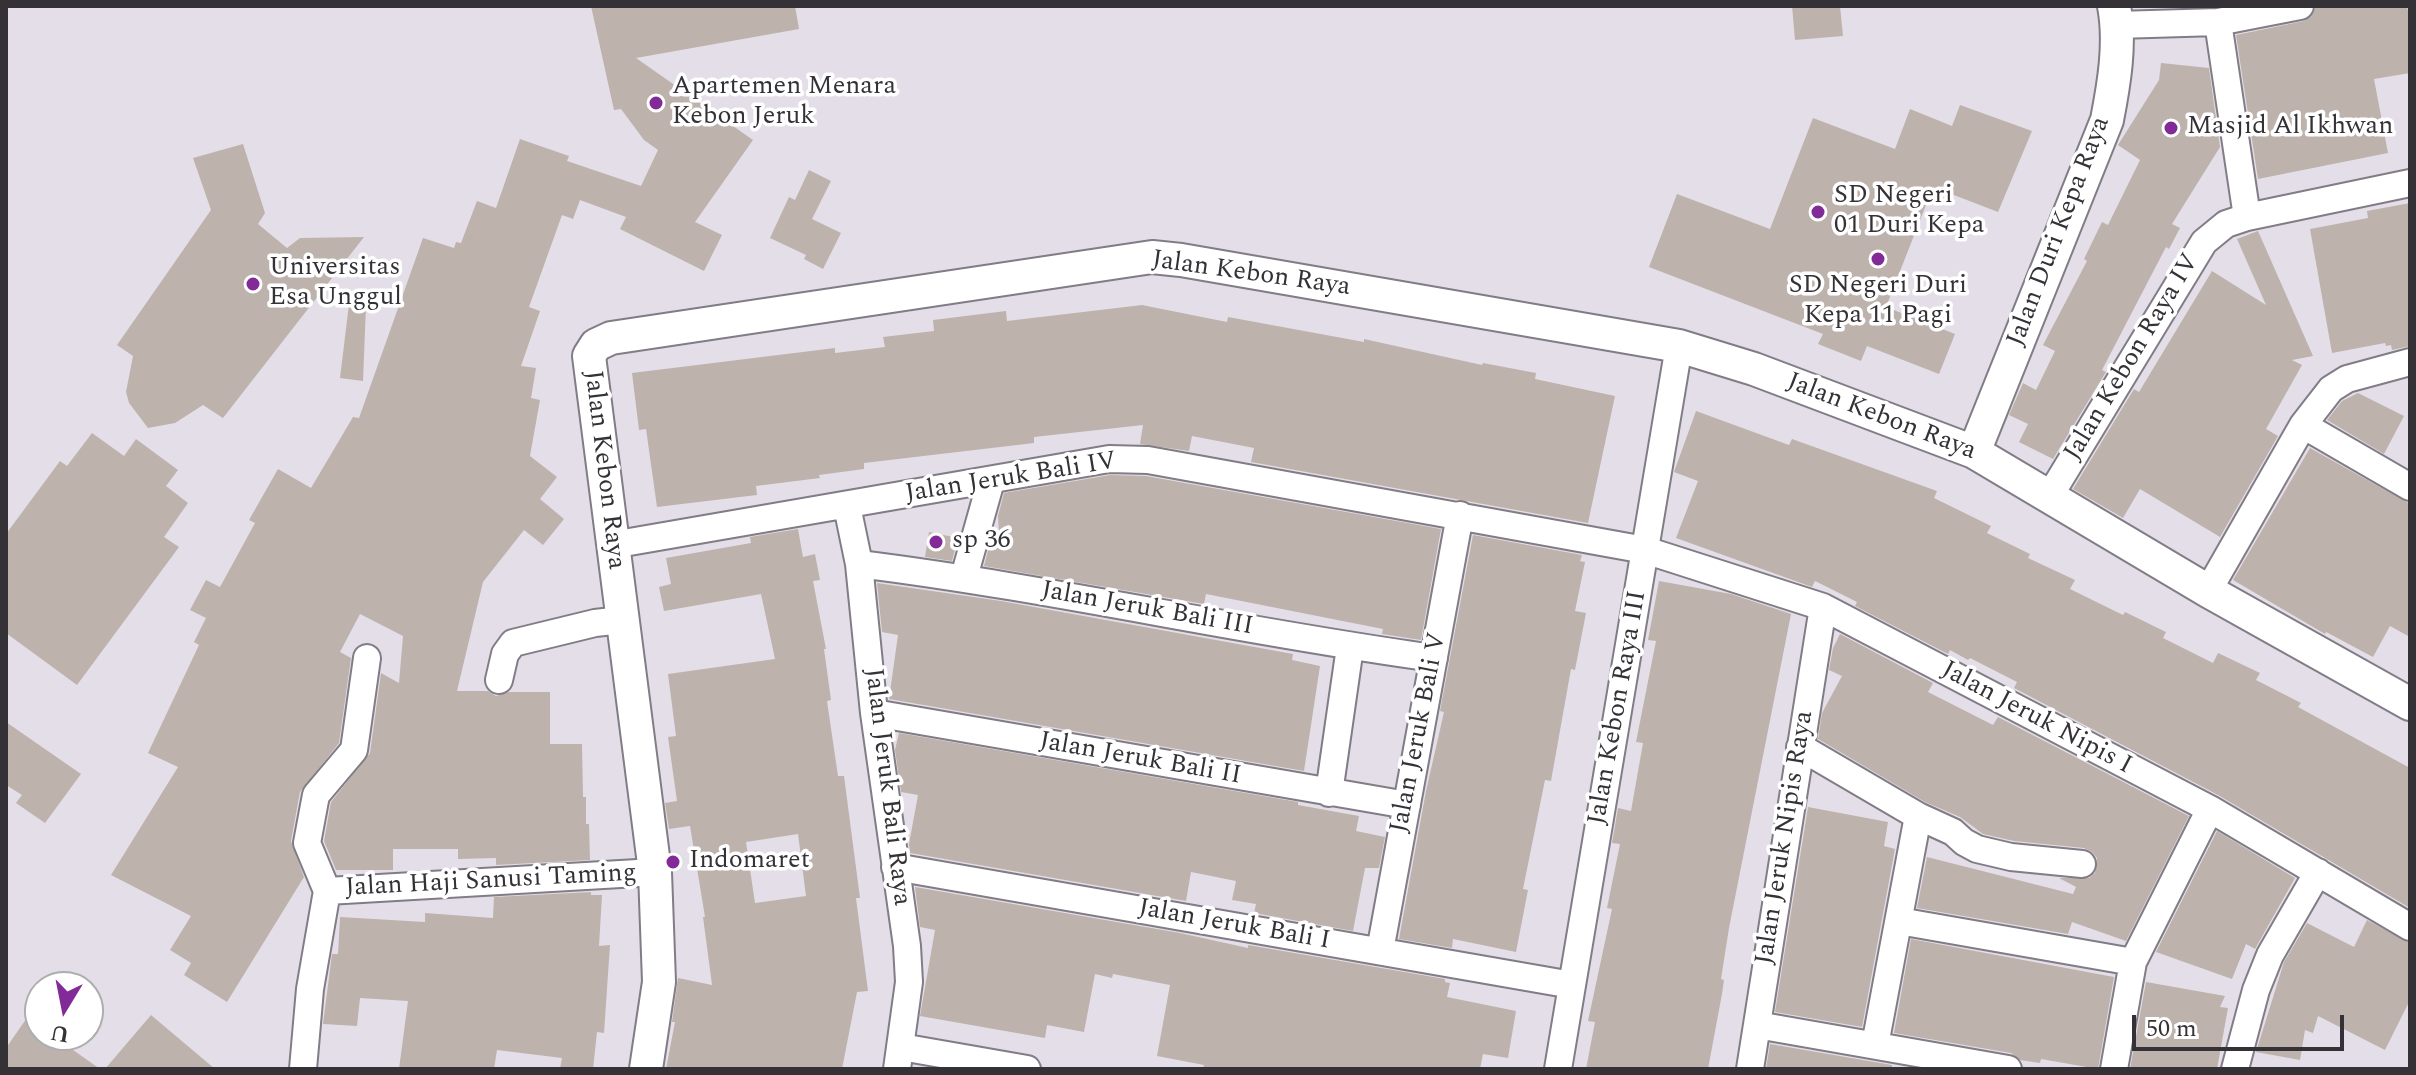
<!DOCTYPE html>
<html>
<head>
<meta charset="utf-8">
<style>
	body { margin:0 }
	#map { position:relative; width:2416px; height:1075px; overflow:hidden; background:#e4dee8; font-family:Spectral,serif }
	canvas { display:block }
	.frame { position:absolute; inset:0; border:8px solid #343236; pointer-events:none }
	.north { position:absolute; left:24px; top:971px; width:80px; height:80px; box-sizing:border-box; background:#fff; border:2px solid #aeadaf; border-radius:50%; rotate:190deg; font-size:22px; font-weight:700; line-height:32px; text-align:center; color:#343236 }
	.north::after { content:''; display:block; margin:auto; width:28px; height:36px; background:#812a98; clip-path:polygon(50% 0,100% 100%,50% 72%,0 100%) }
	.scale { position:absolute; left:2132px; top:1015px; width:212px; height:36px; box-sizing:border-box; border:4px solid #343236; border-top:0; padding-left:10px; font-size:24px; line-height:28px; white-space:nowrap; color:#343236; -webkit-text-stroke:6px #fff; paint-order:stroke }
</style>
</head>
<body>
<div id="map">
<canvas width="2416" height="1075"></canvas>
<div class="frame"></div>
<div class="north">U</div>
<div class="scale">50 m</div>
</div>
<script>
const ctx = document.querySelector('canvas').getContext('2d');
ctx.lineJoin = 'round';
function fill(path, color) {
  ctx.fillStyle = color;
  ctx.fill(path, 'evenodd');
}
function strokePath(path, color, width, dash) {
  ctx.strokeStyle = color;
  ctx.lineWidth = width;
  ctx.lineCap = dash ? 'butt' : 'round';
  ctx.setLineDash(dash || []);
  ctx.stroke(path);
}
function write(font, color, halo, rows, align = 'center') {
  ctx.font = font + ' Spectral,serif';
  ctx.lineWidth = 7;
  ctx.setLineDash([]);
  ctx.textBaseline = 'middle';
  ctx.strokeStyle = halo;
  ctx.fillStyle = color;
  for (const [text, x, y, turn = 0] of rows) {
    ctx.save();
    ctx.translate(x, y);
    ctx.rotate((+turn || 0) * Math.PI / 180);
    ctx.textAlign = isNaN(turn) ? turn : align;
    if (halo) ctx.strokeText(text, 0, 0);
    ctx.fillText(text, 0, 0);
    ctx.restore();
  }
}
fill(new Path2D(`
	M591 6H795L799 29 636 58 753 140 695 222 722 235 704 271 620 229 626 217 580 200 573 219 562 215 529 307 540 311 521 366 536 368 531 398 540 400 530 456 557 477 540 499 564 519 543 545 524 530 483 582 457 691H488L496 696 509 692H550V744H582L583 797H586V824H589L590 860 496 865V858L458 859V849H393V870H336L324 841 331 802 370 753 381 673 399 683 403 636 360 614 340 652 351 658 339 743 300 792 291 841 304 877 227 1002 184 975 191 963 170 950 191 916 111 875 178 767 148 753 199 645 194 642 206 618 190 610 206 580 220 587 255 523 249 520 278 469 311 488 353 417 359 418 423 238 454 248 456 242 461 243 477 201 496 208 520 139 569 156 567 161 641 186 658 150 644 140 621 109 614 110Z
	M1792 6H1840L1843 36 1795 40Z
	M2316 6H2407L2410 21V73L2374 79 2388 153 2258 179 2236 35 2304 21 2311 17Z
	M2161 63 2209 68 2220 147 2172 224 2180 228 2169 249 2166 247 2102 370 2106 372 2053 459 2019 442 2028 424 2009 415 2023 383 2036 390 2055 351 2043 345 2087 261 2084 259 2102 222 2108 225 2140 160 2118 145 2159 80Z
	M1960 105 2032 131 1998 212 1933 187 1886 307 1955 334 1939 374 1867 346 1861 361 1818 344 1823 334 1649 267 1677 194 1770 229 1813 118 1895 149 1910 109 1952 126Z
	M243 144 265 213 258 224 287 248 300 238 364 237 223 418 203 405 175 423 148 428 129 403 126 392 133 356 117 345 211 210 193 158Z
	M809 170 831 181 812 219 841 233 823 269 804 259 806 255 770 238 789 197 795 200Z
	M2410 203V346L2392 350 2391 345 2386 346 2385 343 2332 353 2310 229 2368 218 2367 211Z
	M2258 231 2313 356 2292 360 2302 365 2266 429 2278 436 2220 537 2140 489 2123 518 2073 489 2134 389 2139 392 2212 271 2266 305 2237 239Z
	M349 304 366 306 363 381 340 378Z
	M1142 305 1227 322 1228 317 1364 342V339L1482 365 1483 363 1536 373 1535 379 1615 396 1588 523 1251 462 1254 448 1192 436 1189 451 1140 444 1143 425 1034 437V443L864 463V469L819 475 820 478 756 486 757 495 657 507 646 429 639 430 632 373 835 348V353L885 347 883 337 934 331 933 320 1006 311 1007 321Z
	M2358 393 2404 416 2384 454 2327 420 2342 401Z
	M1696 411 1789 445 1792 439 1937 491 1934 498 1991 526 1987 533 2030 554 2028 558 2075 580 2070 589 2123 615 2125 612 2166 632 2163 638 2213 663 2218 653 2260 673 2256 680 2301 703 2298 707 2410 768V908L2218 795 2014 688 2017 682 1970 658 1968 660 1950 650 1948 654 1855 606 1857 602 1815 581 1812 587 1676 538 1698 481 1674 472Z
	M92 433 124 456 136 439 178 470 166 486 188 503 164 537 179 547 77 685 6 633V534L60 461 67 466Z
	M2310 448 2410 504V637L2390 626 2373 657 2326 632 2325 634 2233 580Z
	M1110 475 1146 476 1441 529 1421 640 1382 634 1383 629 1206 594 1204 604 984 566 993 531 999 533 998 516 1004 493Z
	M798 529 803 557 815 554 820 580 813 581 826 649H824L831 700 827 701 838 776H844L860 898H856L868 991 857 992 842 1069H666L675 1022H672L678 978 712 985 703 917H705L690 826 669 829 665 803 677 801 668 737 676 736 668 674 775 659 761 594 664 611 659 587 671 584 666 558 751 543 750 537ZM798 834 806 896 755 903 746 842Z
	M929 532 958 538 952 561 925 557Z
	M1473 535 1582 555 1580 561 1585 562 1575 611 1586 613 1575 670 1571 669 1551 781 1545 780 1523 889 1528 890 1516 952 1453 939 1452 948 1399 939 1426 791 1444 712 1440 711Z
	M1659 581 1731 594 1791 614 1729 928 1721 979 1724 980 1722 994 1708 1069H1586L1595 1022 1588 1021 1612 909 1607 908 1620 844 1612 843 1618 808 1631 811 1643 743 1636 742 1656 641 1648 640Z
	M877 583 1001 601 1293 654 1292 660 1320 666 1304 771 889 699 898 635 882 632Z
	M1840 634 1933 683 1928 692 1993 725 1998 717 2189 816 2126 941 2072 922 2068 934 1917 908 1927 857 2073 894 2076 887 2059 878H2089L2095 873 2097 858 2092 852 2084 848 2014 841 1983 834 1960 817 1925 802 1818 739 1822 713 1842 676 1829 670 1833 648Z
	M6 722 81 774 45 823 16 803 22 795 6 785Z
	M899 733 1298 802V805L1359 816 1356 831 1385 837 1379 868H1365L1353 931 1254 913 1256 904 1232 900 1236 881 1191 872 1186 901 910 853 909 844 918 795 901 792 895 750Z
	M1808 807 1888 822 1884 846 1895 849 1862 1027 1775 1012Z
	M2217 831 2295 878 2255 949 2246 944 2232 979 2156 952Z
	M915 887 1180 933 1248 948V945L1445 979V982L1450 983 1447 997 1516 1011 1508 1058 1483 1054 1480 1069H1203L1204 1065 1157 1056 1170 985 1113 974 1112 978 1095 974 1084 1032 1047 1025 1045 1038 920 1016 935 930 920 927Z
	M591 892V895H602L599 946 610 945 604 1033 597 1032 593 1069H560L562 1058 497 1050 494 1069H399L408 1001 360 998 357 1026 323 1024 332 954H338L340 917 425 922V913L493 918 494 897Z
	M2367 920 2410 943V1000L2385 1050 2318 1016 2313 1033 2305 1030 2300 1060 2256 1052 2284 962 2307 923 2354 947Z
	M1911 939 2114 977 2098 1069 2041 1059 2040 1063 2020 1060 2011 1053 1894 1033Z
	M2146 982 2225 996 2220 1007 2228 1008 2217 1069H2130Z
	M40 999V1035H52L100 1069H6V1048Z
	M151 1015 215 1069H105Z
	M1770 1044 1892 1065V1069H1766Z`), '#bdb3ac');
const minor = new Path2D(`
	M2218 22 2247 217
	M2117 25 2218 22 2300 6
	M2303 425 2410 487
	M2049 497 2204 242 2226 224 2247 217 2410 183
	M847 506 859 564 874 713 907 946 909 982 897 1069
	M612 545 1109 459 1148 460 1645 550 1823 607 2210 809 2410 927
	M859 564C1052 588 1242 632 1434 658
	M964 577 991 481
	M2208 591 2303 425 2331 389 2347 379 2410 362
	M499 680 505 654 513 643 595 623 622 620
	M874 713 1407 805
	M1800 747 1918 816 1953 832 1964 842 1977 849 2011 857 2082 864
	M1329 793 1350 647
	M895 867 1572 985
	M327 891 307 843 316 795 354 750 367 658
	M1899 921 2133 962
	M1380 951 1460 515
	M1757 1025 2008 1069
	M1875 1045 1918 816
	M901 1047 1027 1069
	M303 1069 310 989 327 891 655 872
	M1558 1069 1679 346
	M1750 1069 1823 607
	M2114 1069 2133 962 2210 809
	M2235 1069 2256 990 2270 955 2318 872`);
const tertiary = new Path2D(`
	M1974 452 2107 120C2114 84 2121 43 2114 6
	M646 1069 659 982 655 872 589 356 596 345 611 338 1152 257 1181 260 1679 346 1754 369 1974 452 2208 591 2410 704`);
strokePath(minor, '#817c86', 30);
strokePath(tertiary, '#817c86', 36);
strokePath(minor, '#fff', 26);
strokePath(tertiary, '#fff', 32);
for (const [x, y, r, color] of [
	[656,103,8,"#812a98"],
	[2171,128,8,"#812a98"],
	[1818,212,8,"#812a98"],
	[1878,259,8,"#812a98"],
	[253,284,8,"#812a98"],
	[936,542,8,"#812a98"],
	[673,862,8,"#812a98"]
]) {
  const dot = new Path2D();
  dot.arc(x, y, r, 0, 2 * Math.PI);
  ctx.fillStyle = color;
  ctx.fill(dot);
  strokePath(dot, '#fff', 3);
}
write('26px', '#343236', '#fff', [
	["Apartemen Menara",672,88],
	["Kebon Jeruk",672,118],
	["Masjid Al Ikhwan",2187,128],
	["SD Negeri",1834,197],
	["01 Duri Kepa",1834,227],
	["Universitas",269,269],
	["Esa Unggul",269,299],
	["SD Negeri Duri",1878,287,"center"],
	["Kepa 11 Pagi",1878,317,"center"],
	["sp 36",952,542],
	["Indomaret",689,862]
], 'left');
write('26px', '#343236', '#fff', [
	["Jalan Duri Kepa Raya",2060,232,-69],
	["Jalan Kebon Raya",1251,275,8],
	["Jalan Kebon Raya IV",2133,358,-59],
	["Jalan Kebon Raya",1881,418,21],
	["Jalan Kebon Raya",603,470,83],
	["Jalan Jeruk Bali IV",1011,479,-9],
	["Jalan Jeruk Bali III",1147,610,10],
	["Jalan Kebon Raya III",1619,708,-80],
	["Jalan Jeruk Nipis I",2036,719,28],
	["Jalan Jeruk Bali V",1420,733,-79],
	["Jalan Jeruk Bali II",1140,760,10],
	["Jalan Jeruk Bali Raya",886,787,83],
	["Jalan Jeruk Nipis Raya",1786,838,-81],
	["Jalan Haji Sanusi Taming",491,882,-3],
	["Jalan Jeruk Bali I",1234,926,10]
]);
</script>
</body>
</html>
